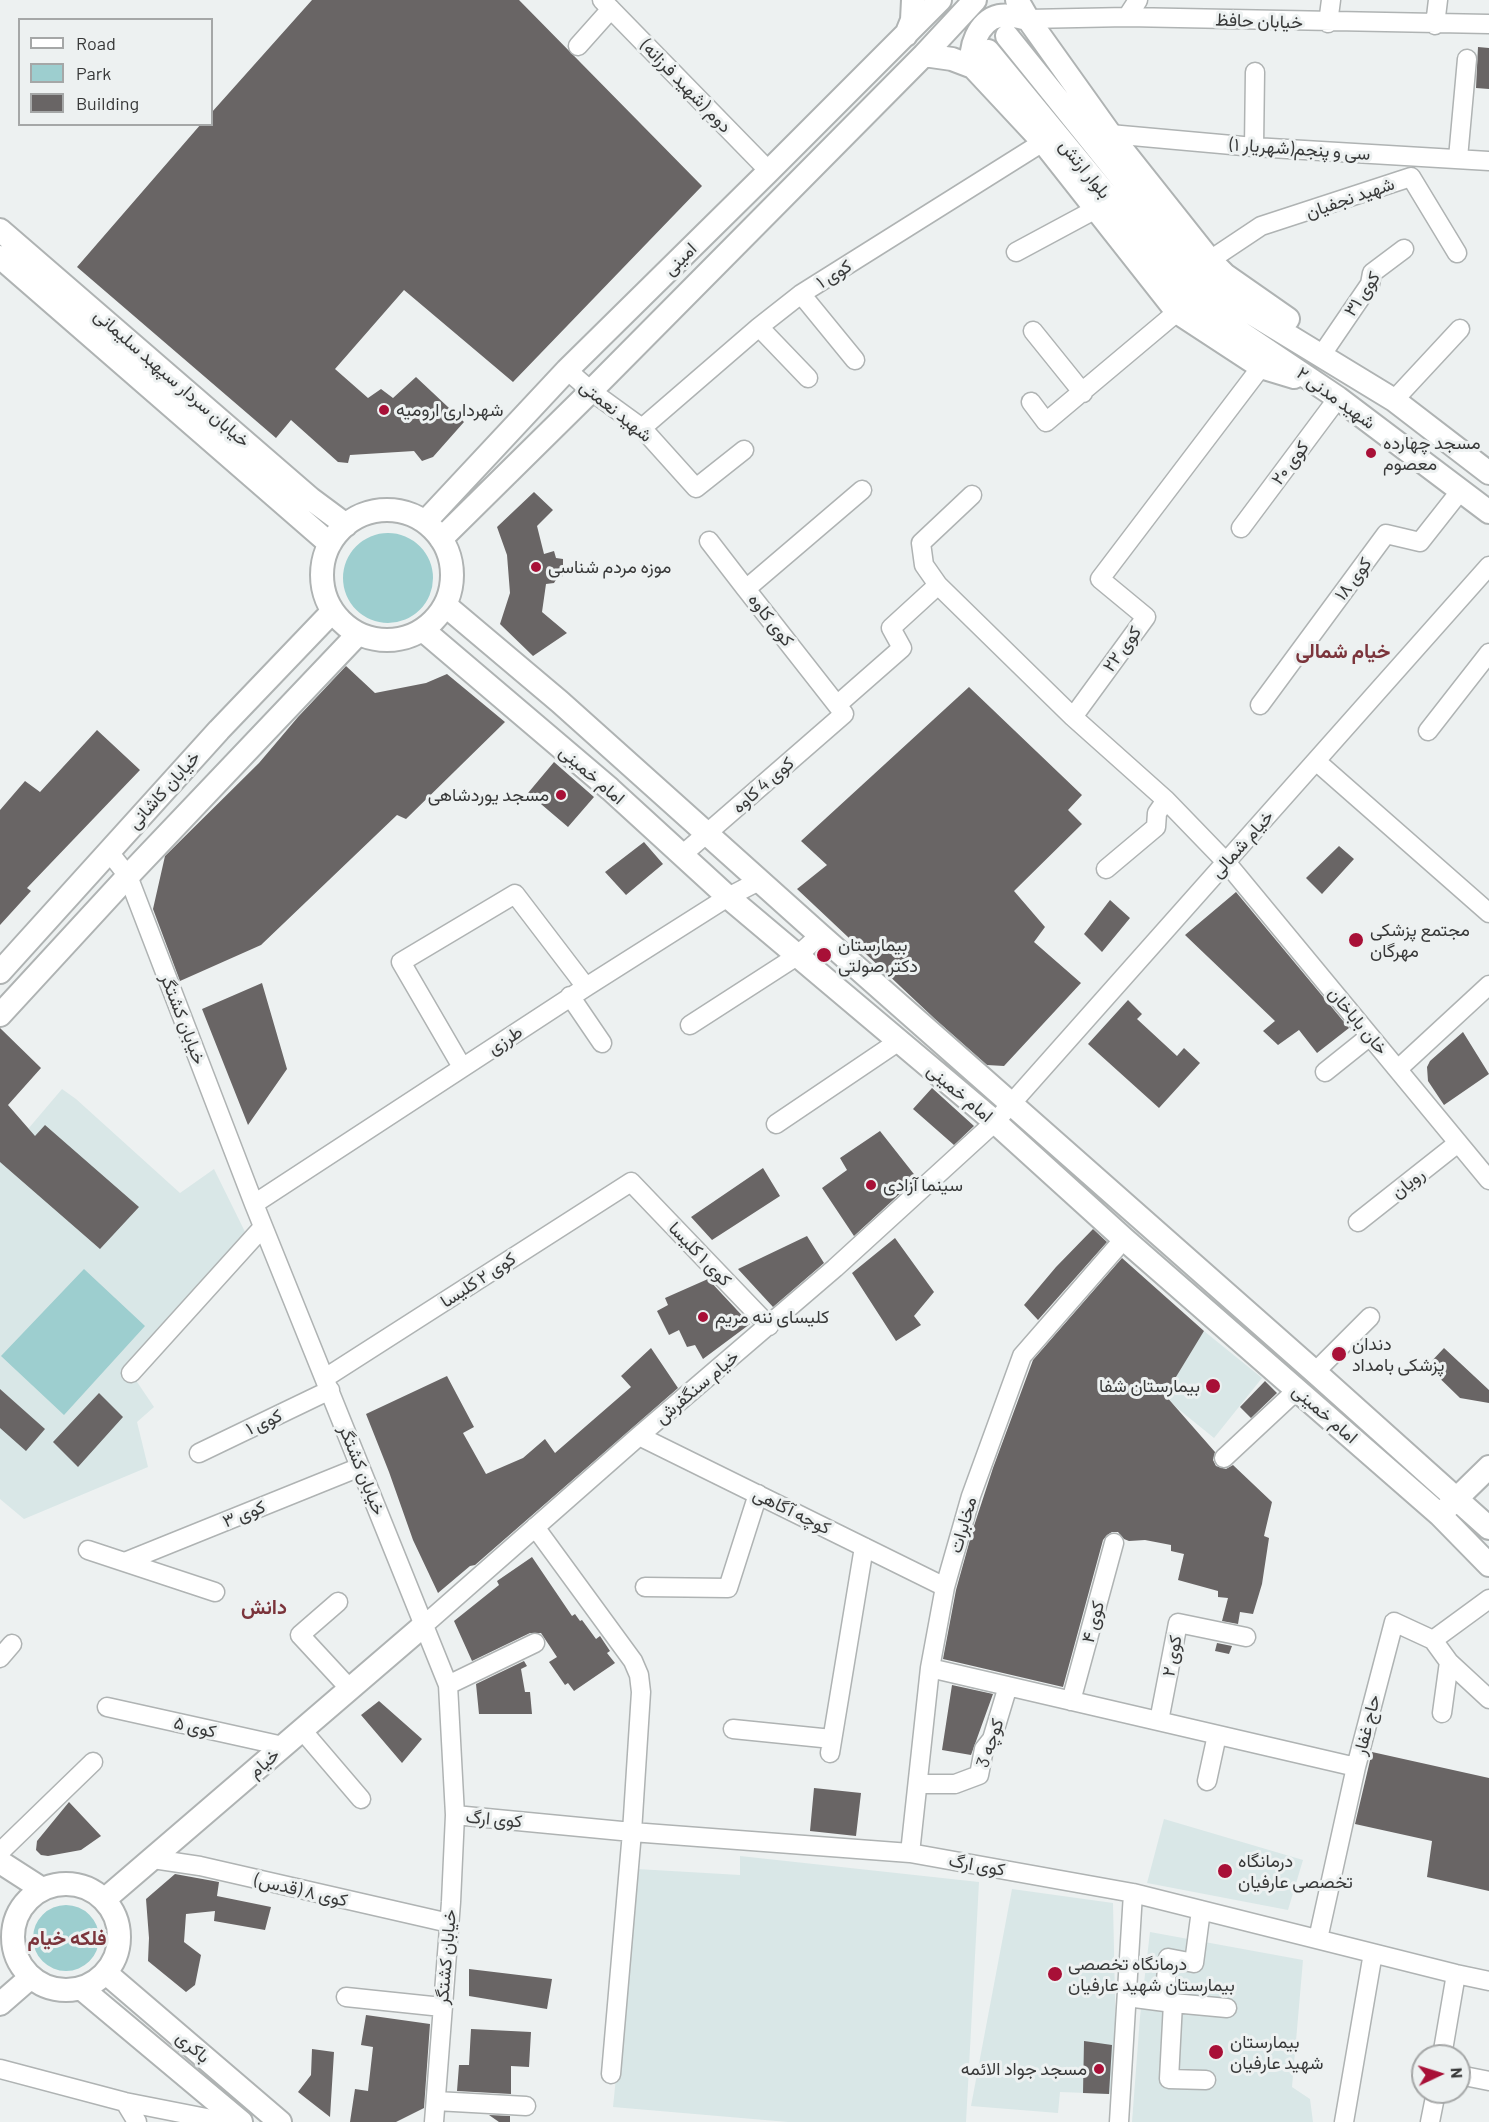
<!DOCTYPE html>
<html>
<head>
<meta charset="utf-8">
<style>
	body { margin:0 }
	#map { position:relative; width:1489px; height:2122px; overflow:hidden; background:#edf1f1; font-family:Barlow,sans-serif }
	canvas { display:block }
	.legend { position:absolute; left:18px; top:18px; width:195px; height:108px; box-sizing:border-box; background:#edf1f1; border:2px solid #a5a7a7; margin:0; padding:8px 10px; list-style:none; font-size:18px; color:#383939 }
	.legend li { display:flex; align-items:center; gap:12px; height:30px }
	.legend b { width:30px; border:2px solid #a5a7a7 }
	.north { position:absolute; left:1411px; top:2044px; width:60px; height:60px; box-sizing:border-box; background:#edf1f1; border:2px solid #a5a7a7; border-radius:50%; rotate:86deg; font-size:16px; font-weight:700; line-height:24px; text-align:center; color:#383939 }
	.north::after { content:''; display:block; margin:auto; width:21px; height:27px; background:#a81037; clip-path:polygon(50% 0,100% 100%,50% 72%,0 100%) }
</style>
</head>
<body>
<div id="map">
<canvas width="1489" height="2122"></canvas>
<ul class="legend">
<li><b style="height:8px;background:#fff"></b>Road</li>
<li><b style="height:16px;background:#9dcecf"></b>Park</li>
<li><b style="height:16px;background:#696565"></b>Building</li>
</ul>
<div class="north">N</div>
</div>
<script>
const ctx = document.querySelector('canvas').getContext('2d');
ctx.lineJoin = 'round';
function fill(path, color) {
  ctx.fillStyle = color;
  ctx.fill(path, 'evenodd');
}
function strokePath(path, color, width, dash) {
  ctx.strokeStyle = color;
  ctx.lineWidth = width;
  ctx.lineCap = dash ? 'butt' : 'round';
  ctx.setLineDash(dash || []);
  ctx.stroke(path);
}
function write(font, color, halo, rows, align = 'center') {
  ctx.font = font + ' Barlow,Vazirmatn,sans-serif';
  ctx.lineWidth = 6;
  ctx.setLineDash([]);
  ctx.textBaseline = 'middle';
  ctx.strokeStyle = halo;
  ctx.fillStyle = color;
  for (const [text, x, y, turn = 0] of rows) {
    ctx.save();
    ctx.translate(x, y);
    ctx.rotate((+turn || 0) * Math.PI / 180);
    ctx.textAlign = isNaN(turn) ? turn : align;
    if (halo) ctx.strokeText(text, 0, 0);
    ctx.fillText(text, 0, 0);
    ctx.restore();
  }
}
fill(new Path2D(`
	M62 1089 76 1099 180 1193 214 1169 250 1242 131 1373 154 1407 137 1422 148 1467 24 1519 0 1499V1162Z
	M1204 1331 1262 1378 1214 1438 1177 1408 1165 1395Z
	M1164 1819 1303 1860 1288 1910 1147 1883Z
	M740 1856 979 1882 966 2122H788L613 2107 637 1869 740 1875Z
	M1012 1889 1113 1903 1116 2045 1114 2094 1060 2092 1058 2113 971 2106Z
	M1150 1932 1303 1960 1292 2087 1310 2099 1313 2122H1132L1140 2017Z`), '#d9e7e7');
fill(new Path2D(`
	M343 578a45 45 0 1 1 90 0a45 45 0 1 1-90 0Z
	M84 1269 145 1326 64 1415 1 1356Z
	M33 1938a33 33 0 1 1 66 0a33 33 0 1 1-66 0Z`), '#9dcecf');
fill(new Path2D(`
	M312 0H519L702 186 513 382 404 290 335 369 368 398 381 389 393 398 416 377 464 422 433 457 422 461 414 451 350 455 348 463 338 462 291 420 276 438 77 267 201 124H212V112Z
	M1478 47 1489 48V89L1476 88Z
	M534 492 553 510 537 526 544 554 554 551 556 558 563 559V576L557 578 554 583 546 584 542 612 567 633 533 656 500 624 510 593 507 555 497 527Z
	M346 666 375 693 426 683 447 674 505 722 406 819 397 815 261 945 180 981 153 909 165 856 259 763 298 717Z
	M969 687 1082 795 1068 810 1082 824 1014 891 1045 927 1034 942 1081 983 1004 1066 987 1065 935 1019 797 889 827 865 801 841Z
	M97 730 140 770 27 888 31 891 0 925V810L25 781 40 792Z
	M554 762 594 797 568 827 528 793Z
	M644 842 663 864 626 895 605 872Z
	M1339 846 1354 859 1322 894 1306 878Z
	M1236 892 1349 1028 1317 1053 1299 1030 1278 1045 1263 1031 1275 1021 1185 935Z
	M1110 900 1130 918 1102 952 1084 934Z
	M262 983 287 1069 248 1125 202 1009Z
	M1128 1000 1142 1014 1137 1019 1177 1056 1184 1048 1200 1063 1159 1108 1088 1044Z
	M0 1028 41 1068 8 1105 35 1136 45 1125 139 1207 100 1249 0 1162Z
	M1463 1032 1489 1074 1444 1105 1428 1081 1427 1067 1430 1061Z
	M932 1088 974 1126 954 1145 913 1109Z
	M880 1131 917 1178 854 1236 822 1188 847 1170 840 1158Z
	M763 1168 780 1196 712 1240 691 1217Z
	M1093 1229 1107 1242 1038 1320 1024 1305 1056 1267Z
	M807 1236 824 1263 773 1307 738 1269Z
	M895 1238 934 1292 914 1316 921 1325 896 1341 852 1273Z
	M1122 1258 1204 1331 1165 1395 1215 1452 1213 1460 1216 1466 1226 1469 1233 1465 1272 1502 1264 1536 1269 1538 1262 1584 1253 1614 1240 1612 1238 1624 1222 1621 1228 1598 1218 1597V1591L1178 1580 1184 1554 1171 1551V1545L1145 1540 1129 1541 1124 1539 1118 1532H1112L1107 1535 1103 1540 1063 1687 943 1659 956 1590 973 1529 993 1468 1033 1360Z
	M708 1279 750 1324 703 1359 695 1345 687 1347 679 1330 669 1335 657 1311 668 1305 665 1298Z
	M651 1348 678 1388 475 1565 470 1566 438 1593 413 1540 389 1472 366 1414 447 1376 474 1427 463 1433 486 1474 523 1458 545 1439 555 1453 631 1387 621 1376Z
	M1444 1348 1489 1390V1403L1460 1398 1427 1366Z
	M1265 1381 1277 1393 1251 1418 1240 1407Z
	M0 1389 45 1429 26 1451 0 1428Z
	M99 1393 123 1417 78 1467 53 1442Z
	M532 1557 572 1616 575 1614 580 1621 582 1620 596 1639 600 1636 610 1651 607 1653 615 1663 574 1691 568 1683 565 1685 549 1662 557 1657 541 1633H530L472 1661 454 1621 499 1585 497 1581Z
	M1217 1643 1232 1646 1229 1654 1215 1651Z
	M524 1661 527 1666 521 1669 525 1692H530L532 1714H479L476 1684Z
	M952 1685 993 1694 971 1755 942 1750Z
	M379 1701 422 1739 402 1763 361 1715Z
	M1372 1752 1489 1778V1891L1427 1877 1432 1841 1355 1824Z
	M814 1788 861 1793 856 1836 810 1831Z
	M69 1802 101 1836 81 1850 48 1856 41 1855 36 1850 37 1841Z
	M175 1874 219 1882 217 1896 271 1907 265 1930 214 1921 215 1911 186 1914 184 1942 201 1955 195 1985 186 1992 148 1961 149 1938 146 1899Z
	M469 1969 552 1979 547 2009 469 1996Z
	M366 2015 430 2024 424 2108 396 2122H350L355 2089 368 2091 373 2047 361 2045Z
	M471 2029 531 2032 529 2067 511 2066V2094L457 2091 459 2065H469Z
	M1084 2041 1112 2045 1109 2094 1083 2093Z
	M312 2049 334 2052 330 2117 298 2092 311 2075Z
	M489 2115 510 2116V2122H499Z`), '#696565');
const minor = new Path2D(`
	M602 0 769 171
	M1127 17 1138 0
	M1028 19 1127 17 1489 24
	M1328 23 1331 0
	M1435 25 1438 0
	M578 46 611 9
	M1110 134 1254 147 1489 161
	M1254 147 1255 72
	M1458 158 1467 59
	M1016 252 1096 209
	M1210 260 1261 226 1411 177 1457 253
	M801 294 855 360
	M759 327 808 378
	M1033 331 1083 393
	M1327 347 1370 284 1372 273 1404 249
	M1261 367 1100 579 1146 617 1073 717 1166 800 1226 862 1489 1180
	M567 370 591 391 642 428 696 488 744 450
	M1394 400 1460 329
	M1031 402 1046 422 1177 312
	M642 428 759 327 801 294 1043 142
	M972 495 921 543 924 565 938 585 1073 717
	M1241 528 1338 398
	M709 541 746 589
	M837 705 902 648 891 628 938 585
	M1260 705 1386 534 1420 542 1461 490
	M1428 731 1489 653
	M1316 761 1489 913
	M109 852 128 876 254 1204 448 1685 455 1815 451 1902 434 2122
	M682 855 844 714 746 589 862 490
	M1106 869 1156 827 1157 813 1166 800
	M570 996 602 1043
	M690 1025 797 956 820 935
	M462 1067 401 962 515 894 586 987
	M1398 1069 1489 985
	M1325 1072 1370 1036
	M776 1124 899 1041
	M254 1204 586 987 728 897 759 881
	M1358 1222 1458 1143
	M1315 1372 1370 1317
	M131 1373 263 1227
	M325 1378 631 1182 769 1326
	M639 1436 945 1587
	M199 1453 330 1390
	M1224 1458 1297 1390
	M535 1527 633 1661 639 1675 641 1692 632 1832 611 2074
	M88 1550 215 1592
	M127 1561 360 1467
	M645 1587 728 1588 758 1494
	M338 1602 300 1635 350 1689
	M423 1626 639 1436 835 1268 995 1122 1489 566
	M1433 1640 1449 1662 1489 1699
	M0 1658 12 1644
	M930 1668 1356 1767
	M448 1685 535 1643
	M1071 1701 1114 1543
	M107 1707 283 1746
	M1442 1713 1449 1662
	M1159 1721 1178 1623 1246 1637
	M733 1729 832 1739
	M302 1730 361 1799
	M830 1753 864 1547
	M1207 1781 1217 1735
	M918 1784H955L979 1775 984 1749 992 1739 1008 1686
	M455 1815 632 1832 910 1853 1133 1893 1456 1974 1489 1981
	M0 1852 93 1762
	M910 1853 930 1668 945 1587 971 1496 1022 1356 1124 1239
	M153 1859 200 1866 449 1923
	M1318 1939 1356 1767 1394 1622 1433 1640 1489 1599
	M346 1997 442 2007
	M1127 1997 1173 2003 1169 2079 1206 2080
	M1164 2002 1168 1958 1194 1963 1201 1910
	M1173 2003 1227 2008
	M1442 2056 1456 1974
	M0 2069 125 2102 227 2122
	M1459 2075 1489 2081
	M436 2101 526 2106
	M125 2102 137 2122
	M1119 2122 1133 1893
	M1344 2122 1373 1953
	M1430 2122 1436 2092`);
const major = new Path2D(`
	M1017 0 1028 19 1110 134 1210 260 1225 275 1288 319
	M906 35 912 20 913 0
	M1007 36 1210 288 1394 400 1489 473
	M988 51 1195 302 1338 398 1489 512
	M924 55 952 59 973 67 1043 142 1177 312 1261 367 1294 377
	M973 67C967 50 979 20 999 16 1009 14 1019 17 1028 19
	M0 230 311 499 346 525
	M0 257 330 544
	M322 575a65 65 0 1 1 130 0a65 65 0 1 1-130 0Z
	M425 522 567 370 769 171 940 0
	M441 539 591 391 924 55 975 0
	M445 605 560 702 820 935 1315 1372 1489 1528
	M423 630 610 789 728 897 995 1122 1124 1239 1440 1515 1489 1565
	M0 972 219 730 332 612
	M0 1015 128 876 358 634
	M1447 1508 1489 1467
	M0 1862 42 1889
	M13 1937a53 53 0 1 1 106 0a53 53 0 1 1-106 0Z
	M104 1900 423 1626
	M106 1973 280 2122
	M81 1988 241 2122
	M0 2004 31 1977`);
strokePath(minor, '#afb3b3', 21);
strokePath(major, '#afb3b3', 26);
strokePath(minor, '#fff', 18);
strokePath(major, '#fff', 22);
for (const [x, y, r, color] of [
	[384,410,6,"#a81037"],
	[1371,453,6,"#a81037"],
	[536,567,6,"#a81037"],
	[561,795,6,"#a81037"],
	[1356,940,8,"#a81037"],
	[824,955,8,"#a81037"],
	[871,1185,6,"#a81037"],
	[703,1317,6,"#a81037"],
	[1339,1354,8,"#a81037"],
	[1213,1386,8,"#a81037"],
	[1225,1871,8,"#a81037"],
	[1055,1974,8,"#a81037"],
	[1216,2052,8,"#a81037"],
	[1099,2069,6,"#a81037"]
]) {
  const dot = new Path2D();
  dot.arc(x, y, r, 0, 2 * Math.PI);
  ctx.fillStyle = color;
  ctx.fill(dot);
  strokePath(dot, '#edf1f1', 2);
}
write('18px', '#383939', '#edf1f1', [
	["خیابان حافظ",1259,21,2],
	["دوم (شهید فرزانه)",686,86,46],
	["سی و پنجم(شهریار ۱)",1300,149,4],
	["بلوار ارتش",1085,169,51],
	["شهید نجفیان",1350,198,-19],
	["امینی",680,259,-44],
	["کوی ۱",834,274,-32],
	["کوی ۳۱",1362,294,-56],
	["خیابان سردار سپهبد سلیمانی",172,378,41],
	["شهید مدنی ۲",1336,398,36],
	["شهید نعمتی",616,411,39],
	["کوی ۲۰",1290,463,-53],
	["کوی ۱۸",1353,579,-53],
	["کوی کاوه",771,620,52],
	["کوی ۲۲",1122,649,-54],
	["امام خمینی",592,775,41],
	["کوی 4 کاوه",763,785,-41],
	["خیابان کاشانی",164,790,-48],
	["خیام شمالی",1242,844,-48],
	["خیابان کشتگر",183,1019,69],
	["خان باباخان",1358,1021,50],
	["طرزی",505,1040,-33],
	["امام خمینی",960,1093,40],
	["رویان",1408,1183,-38],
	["کوی ۱ کلیسا",700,1254,46],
	["کوی ۲ کلیسا",478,1280,-33],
	["خیام سنگفرش",697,1387,-40],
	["امام خمینی",1325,1414,41],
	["کوی ۱",264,1422,-25],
	["خیابان کشتگر",362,1470,68],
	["کوچه آگاهی",792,1511,26],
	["کوی ۳",244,1514,-22],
	["مخابرات",963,1525,-74],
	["کوی ۴",1093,1622,-75],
	["کوی ۲",1172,1656,-79],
	["حاج غفار",1367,1725,-76],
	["کوی ۵",195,1727,13],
	["کوچه 3",990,1743,-71],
	["خیام",264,1763,-41],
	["کوی ارگ",494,1819,5],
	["کوی ارگ",977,1865,10],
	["کوی ۸ (قدس)",301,1890,13],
	["خیابان کشتگر",446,1957,-85],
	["باکری",193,2047,41]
]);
write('18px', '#383939', '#edf1f1', [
	["شهرداری ارومیه",396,410],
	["مسجد چهارده",1383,443],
	["معصوم",1383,464],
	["موزه مردم شناسی",548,567],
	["مسجد یوردشاهی",549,795,"right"],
	["مجتمع پزشکی",1370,930],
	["مهرگان",1370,951],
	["بیمارستان",838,945],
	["دکتر صولتی",838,966],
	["سینما آزادی",883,1185],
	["کلیسای ننه مریم",715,1317],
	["دندان‌",1352,1344],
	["پزشکی بامداد",1352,1365],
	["بیمارستان شفا",1200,1386,"right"],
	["درمانگاه",1238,1861],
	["تخصصی عارفیان",1238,1882],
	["درمانگاه تخصصی",1068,1964],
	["بیمارستان شهید عارفیان",1068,1985],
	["بیمارستان",1230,2042],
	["شهید عارفیان",1230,2063],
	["مسجد جواد الائمه",1087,2069,"right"]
], 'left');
write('bold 20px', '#7b343b', '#edf1f1', [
	["خیام شمالی",1343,651],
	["دانش",264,1607],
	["فلکه خیام",67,1938]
]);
</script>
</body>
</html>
